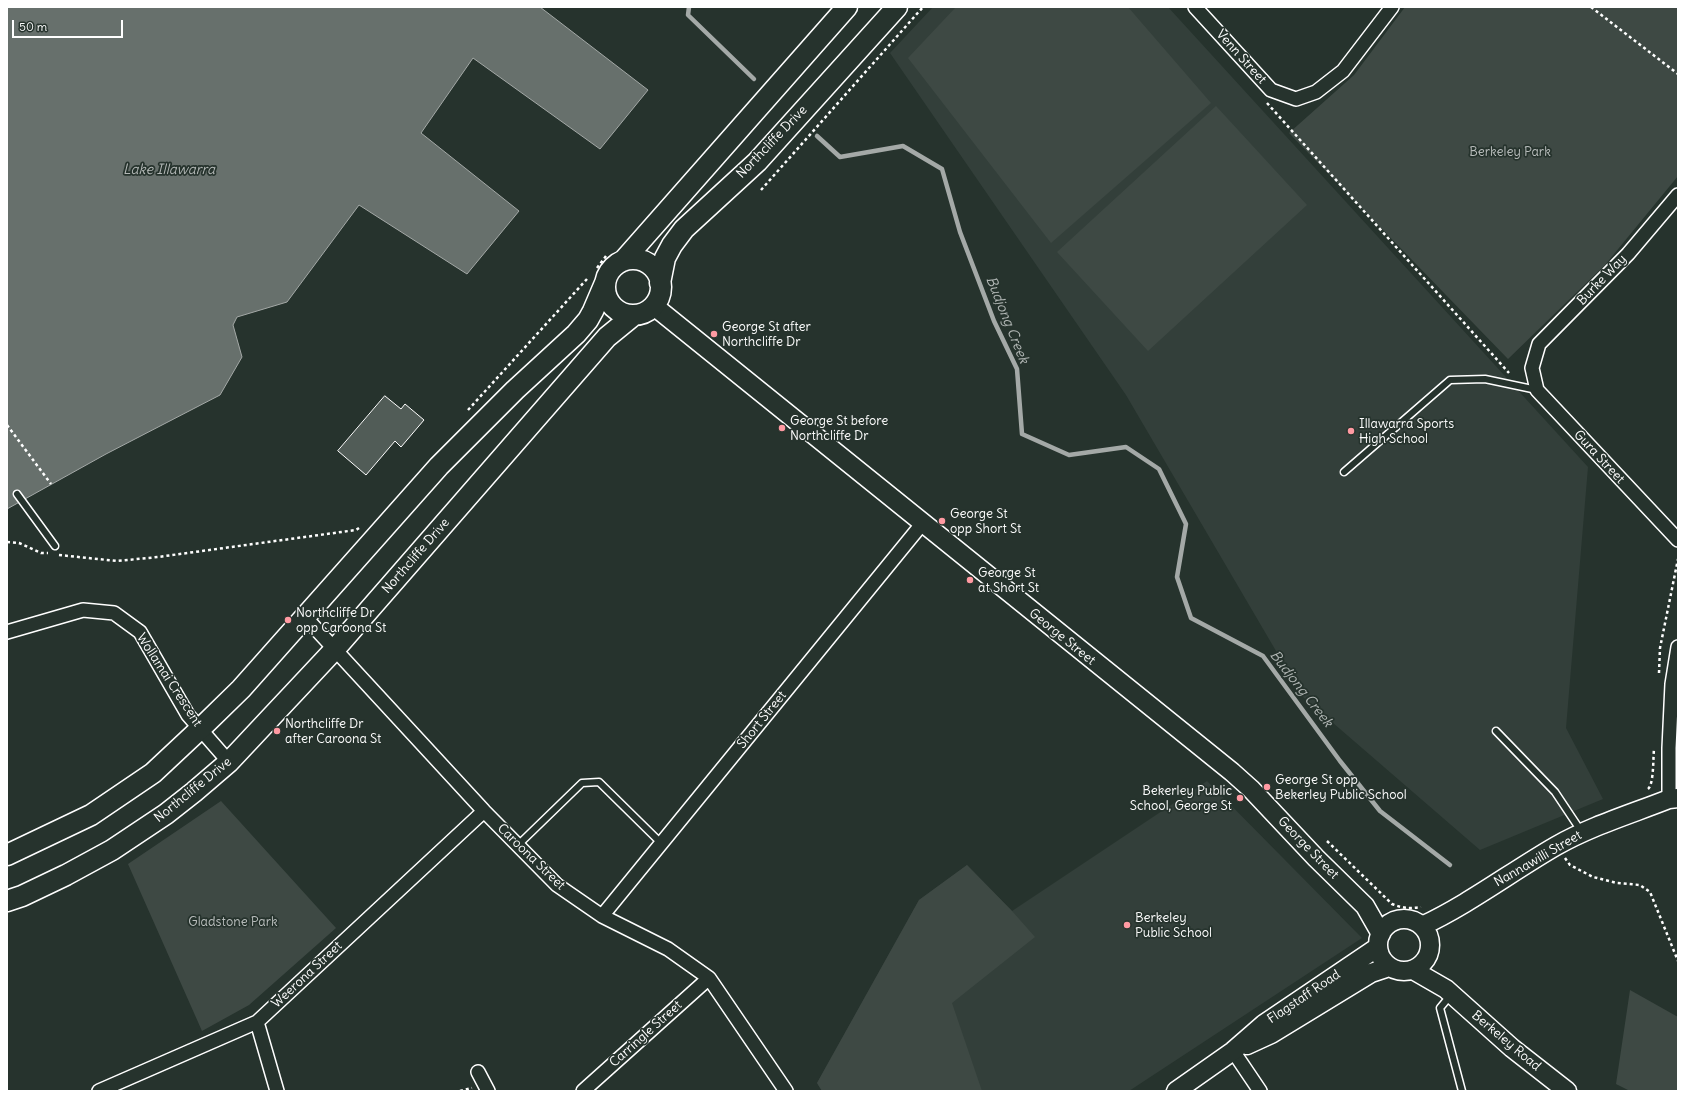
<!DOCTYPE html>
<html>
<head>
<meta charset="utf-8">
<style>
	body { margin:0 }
	#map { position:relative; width:1685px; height:1098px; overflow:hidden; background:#26332d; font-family:Delius,sans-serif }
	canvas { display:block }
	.frame { position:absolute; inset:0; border:8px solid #fff; pointer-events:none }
	.scale { position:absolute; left:12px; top:20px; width:111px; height:18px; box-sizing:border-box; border:2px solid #fff; border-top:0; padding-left:5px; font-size:12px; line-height:14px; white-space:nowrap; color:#fff; -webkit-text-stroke:3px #26332d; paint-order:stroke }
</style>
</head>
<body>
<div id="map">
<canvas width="1685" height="1098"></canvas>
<div class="frame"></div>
<div class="scale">50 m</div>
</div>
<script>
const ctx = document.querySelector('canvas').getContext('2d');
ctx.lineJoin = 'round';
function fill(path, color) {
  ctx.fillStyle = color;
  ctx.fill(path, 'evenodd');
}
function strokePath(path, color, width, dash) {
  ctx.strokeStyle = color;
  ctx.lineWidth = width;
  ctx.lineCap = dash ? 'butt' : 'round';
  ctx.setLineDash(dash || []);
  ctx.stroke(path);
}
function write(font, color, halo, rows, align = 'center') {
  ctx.font = font + ' Delius,sans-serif';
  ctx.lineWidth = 3.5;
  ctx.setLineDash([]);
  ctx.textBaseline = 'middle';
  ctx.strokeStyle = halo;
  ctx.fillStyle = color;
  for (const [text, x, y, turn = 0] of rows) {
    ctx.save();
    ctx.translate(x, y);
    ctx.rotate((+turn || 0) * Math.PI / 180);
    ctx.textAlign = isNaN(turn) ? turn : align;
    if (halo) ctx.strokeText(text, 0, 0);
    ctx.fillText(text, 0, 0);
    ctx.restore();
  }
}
fill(new Path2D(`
	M933 7H1168L1588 467 1566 728 1603 799 1480 850 1303 697 1126 395 890 53Z
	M1207 781 1362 938 1129 1091H822L817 1083 919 900 967 865 1012 911Z`), '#333f3a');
fill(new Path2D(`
	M956 7H1128L1211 103 1051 243 908 58Z
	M1405 7H1678V176L1605 265 1508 359 1289 133 1354 75Z
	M1216 106 1307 205 1148 351 1057 252Z
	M221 801 336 928 249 1005 202 1031 128 864Z
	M967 865 1012 911 1035 937 952 1003 982 1091H822L817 1083 919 900Z
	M1630 990 1678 1017V1091H1630L1616 1084Z`), '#3e4944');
const water = new Path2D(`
	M7 7H540L648 90 600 149 473 58 421 133 519 211 467 274 359 205 287 302 237 317 233 325 242 357 220 395 106 454 7 509Z`);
fill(water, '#67706c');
strokePath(water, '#a4a9a7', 1);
strokePath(new Path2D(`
	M689 7 688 15 754 79
	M817 136 840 157 903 146 942 169 960 232 994 321 1017 369 1022 434 1069 455 1126 447 1159 469 1186 524 1177 577 1191 618 1263 656 1340 761 1380 811 1450 865`), '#a4a9a7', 4.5);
const building = new Path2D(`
	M385 396 401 409 405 404 424 420 401 447 395 441 366 475 338 451Z`);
fill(building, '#515c57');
strokePath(building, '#fff', 1);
const lane = new Path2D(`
	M1344 472 1450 380 1485 379 1537 390
	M17 494 55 546
	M1496 731 1555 792 1581 831
	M518 845 582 783 599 782 661 843
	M1450 996 1440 1008 1462 1091`);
const street = new Path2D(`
	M1195 7 1271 90 1296 99 1316 92 1343 71 1392 7
	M1678 195 1628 254 1539 344 1532 368 1537 390 1678 540
	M305 617 484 811 557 885 602 916 668 949 709 978 786 1091
	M7 632 83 610 114 613 140 632 188 715 229 762
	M1669 799V748L1672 684 1678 647
	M602 916 922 524
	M257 1022 277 1091
	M1233 1051 1260 1091
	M478 1072 488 1091
	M99 1091 257 1022 484 811
	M583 1091 709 978`);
const secondary = new Path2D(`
	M654 306 1232 772 1251 789 1316 858 1365 906 1381 934
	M1378 945a26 26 0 1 1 52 0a26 26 0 1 1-52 0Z
	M1422 926C1469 904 1511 872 1556 846 1591 826 1631 814 1669 799L1678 798
	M1413 970 1446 989 1512 1048 1567 1091
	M1247 1045 1271 1034 1371 973 1389 967
	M1176 1091 1233 1051 1264 1024 1378 947`);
const primary = new Path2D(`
	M605 287a28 28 0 1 1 56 0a28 28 0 1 1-56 0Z
	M623 261 847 7
	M660 283 665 258 672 245 684 229 757 162 897 7
	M7 855 91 815 153 773 200 729 241 689 439 466 515 390 576 334 588 320 593 311 605 283
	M7 901 22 896 66 875 112 850 166 814 194 792 229 762 335 649 607 337 634 315`);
strokePath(lane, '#fff', 9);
strokePath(street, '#fff', 16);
strokePath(secondary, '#fff', 21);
strokePath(primary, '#fff', 23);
strokePath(new Path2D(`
	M1591 7 1678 74
	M1267 103 1509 373
	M761 190 923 7
	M597 268 606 256
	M468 410 587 279
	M7 425 51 484
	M7 542 19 543 41 553H48
	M59 555 117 561 158 557 356 530 359 528
	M1659 673 1660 648 1678 559
	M1648 789C1654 784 1653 758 1654 749
	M1327 841 1392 904C1402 908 1409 909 1421 907
	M1565 858 1570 865 1593 877 1617 883 1640 885 1650 892 1678 961
	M460 1091 472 1088`), '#fff', 2.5, [3, 3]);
strokePath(lane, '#26332d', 6);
strokePath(street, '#26332d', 13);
strokePath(secondary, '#26332d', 18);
strokePath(primary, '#26332d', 20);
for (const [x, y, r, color] of [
	[714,334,4,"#ff9aa2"],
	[782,428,4,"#ff9aa2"],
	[1351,431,4,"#ff9aa2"],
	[942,521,4,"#ff9aa2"],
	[970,580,4,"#ff9aa2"],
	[288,620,4,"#ff9aa2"],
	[277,731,4,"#ff9aa2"],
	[1267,787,4,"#ff9aa2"],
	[1240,798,4,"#ff9aa2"],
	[1127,925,4,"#ff9aa2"]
]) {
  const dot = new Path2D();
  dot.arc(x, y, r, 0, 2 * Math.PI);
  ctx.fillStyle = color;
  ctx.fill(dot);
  strokePath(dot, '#26332d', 1.5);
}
write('13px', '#fff', '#26332d', [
	["Venn Street",1241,57,48],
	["Northcliffe Drive",772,142,-46],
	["Burke Way",1602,280,-46],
	["Gura Street",1599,457,47],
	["Northcliffe Drive",416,556,-49],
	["George Street",1062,637,39],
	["Wollamai Crescent",169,680,57],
	["Short Street",762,720,-51],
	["Northcliffe Drive",193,790,-39],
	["George Street",1308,848,46],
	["Caroona Street",531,857,44],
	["Nannawilli Street",1538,859,-30],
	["Weerona Street",307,975,-43],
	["Flagstaff Road",1304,997,-34],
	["Carringle Street",646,1034,-42],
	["Berkeley Road",1506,1041,40]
]);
write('13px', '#bbbfbe', '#26332d', [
	["Berkeley Park",1510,152],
	["Gladstone Park",233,922]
]);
write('13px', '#fff', '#26332d', [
	["George St after",722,327],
	["Northcliffe Dr",722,342],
	["George St before",790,421],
	["Northcliffe Dr",790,436],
	["Illawarra Sports",1359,424],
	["High School",1359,439],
	["George St",950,514],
	["opp Short St",950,529],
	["George St",978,573],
	["at Short St",978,588],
	["Northcliffe Dr",296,613],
	["opp Caroona St",296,628],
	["Northcliffe Dr",285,724],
	["after Caroona St",285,739],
	["George St opp",1275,780],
	["Bekerley Public School",1275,795],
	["Bekerley Public",1232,791,"right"],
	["School, George St",1232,806,"right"],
	["Berkeley",1135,918],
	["Public School",1135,933]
], 'left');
write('italic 14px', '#b3b8b6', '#26332d', [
	["Lake Illawarra",169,170],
	["Budjong Creek",1007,320,68],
	["Budjong Creek",1301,689,52]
]);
</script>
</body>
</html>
